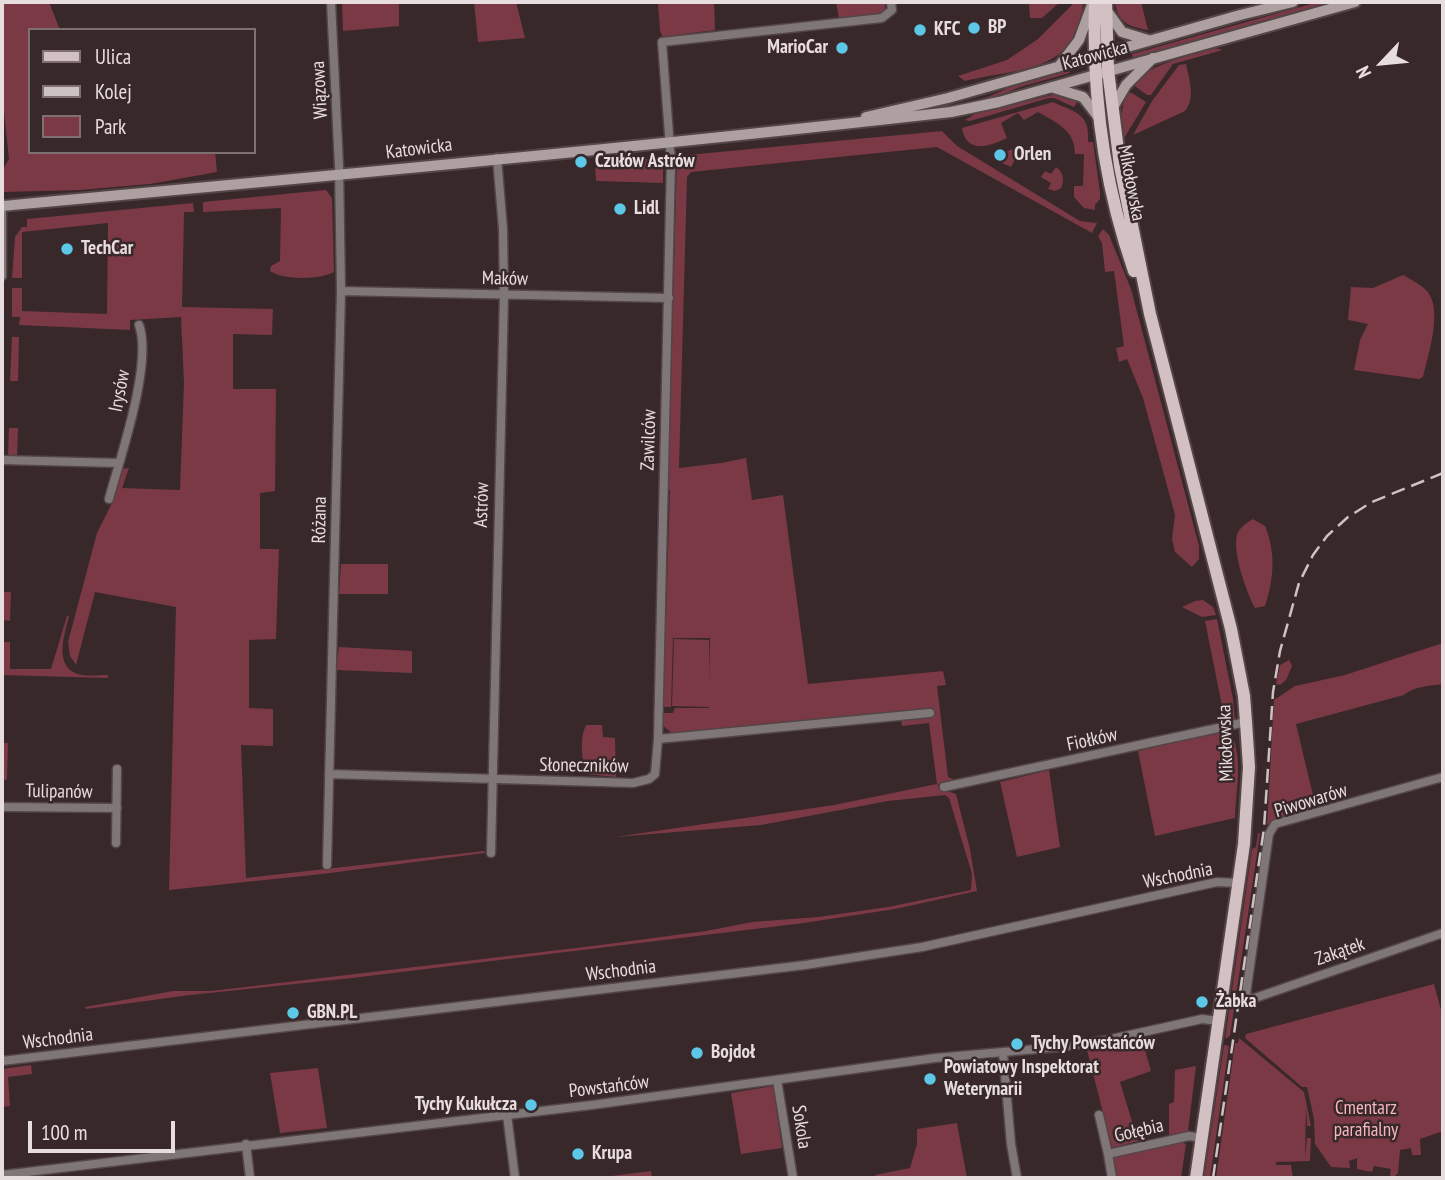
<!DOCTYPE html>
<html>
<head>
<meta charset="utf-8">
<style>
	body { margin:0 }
	#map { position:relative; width:1445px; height:1180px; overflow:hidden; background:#38282a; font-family:"PT Sans Narrow",sans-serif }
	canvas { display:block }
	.frame { position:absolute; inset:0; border:4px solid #e8ddde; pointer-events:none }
	.legend { position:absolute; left:28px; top:28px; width:228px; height:126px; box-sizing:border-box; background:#38282a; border:2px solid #7e7072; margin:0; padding:9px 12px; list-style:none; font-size:21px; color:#e8ddde }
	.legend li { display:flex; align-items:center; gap:14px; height:35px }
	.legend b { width:35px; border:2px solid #7e7072 }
	.north { position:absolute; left:1347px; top:28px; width:70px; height:70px; -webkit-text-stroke:5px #38282a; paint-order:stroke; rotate:244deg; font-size:19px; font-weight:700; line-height:28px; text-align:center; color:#e8ddde }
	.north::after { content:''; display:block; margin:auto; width:24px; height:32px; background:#e8ddde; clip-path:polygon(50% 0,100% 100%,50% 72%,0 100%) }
	.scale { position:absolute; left:28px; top:1121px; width:147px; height:32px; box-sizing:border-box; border:4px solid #e8ddde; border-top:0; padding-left:9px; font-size:21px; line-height:24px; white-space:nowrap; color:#e8ddde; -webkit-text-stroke:5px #38282a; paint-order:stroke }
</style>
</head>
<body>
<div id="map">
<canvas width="1445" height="1180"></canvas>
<div class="frame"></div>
<ul class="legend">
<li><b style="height:9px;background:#d2c0c2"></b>Ulica</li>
<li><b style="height:9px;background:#cdc2c3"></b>Kolej</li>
<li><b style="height:19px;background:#7a3945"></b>Park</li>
</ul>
<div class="north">N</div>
<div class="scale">100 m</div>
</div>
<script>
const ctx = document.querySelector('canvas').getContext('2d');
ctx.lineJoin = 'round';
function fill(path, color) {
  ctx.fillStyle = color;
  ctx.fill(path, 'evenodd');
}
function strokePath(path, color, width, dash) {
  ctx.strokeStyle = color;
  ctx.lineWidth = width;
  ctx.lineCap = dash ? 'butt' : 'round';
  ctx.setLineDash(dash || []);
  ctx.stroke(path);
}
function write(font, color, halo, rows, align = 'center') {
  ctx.font = font + ' "PT Sans Narrow",sans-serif';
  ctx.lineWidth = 5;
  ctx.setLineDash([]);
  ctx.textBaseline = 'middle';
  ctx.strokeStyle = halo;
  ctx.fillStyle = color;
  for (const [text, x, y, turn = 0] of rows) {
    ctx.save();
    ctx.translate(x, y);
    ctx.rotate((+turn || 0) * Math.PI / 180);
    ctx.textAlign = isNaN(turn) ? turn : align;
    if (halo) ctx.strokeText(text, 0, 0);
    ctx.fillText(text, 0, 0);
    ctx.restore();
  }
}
fill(new Path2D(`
	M2 2H49L60 30H30V152H215L217 172 150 184 80 190 2 192V171L9 159 2 93Z
	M342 2H399V26L343 31Z
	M474 2H516L525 38 478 42Z
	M658 2H714L715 30 663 37 660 31Z
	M836 2H885V9L880 15 839 19Z
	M1029 2H1060L1042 18H1030Z
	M1075 2H1083C1079 73 1019 68 965 81L958 76 1007 60 1038 39Z
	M1115 2H1141L1148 30C1129 27 1118 23 1115 2Z
	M1318 2H1331L1133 58 1132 54Z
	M1215 48 1223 50 1173 64 1151 95H1147L1132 84C1155 62 1185 57 1215 48Z
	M1186 64C1189 79 1196 98 1185 111L1133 135 1152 101 1179 65Z
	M1068 69 1070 73 1020 87 992 99 966 104 990 96 1017 84Z
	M1126 93H1132L1146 102 1123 140 1121 116Z
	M1056 94 1079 99 1074 107 1054 98H1049L970 121 965 120 975 114Z
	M1053 102C1076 113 1090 113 1088 142H1093L1100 192V199L1095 205V210L1084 208 1074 197V186H1083L1084 154H1075C1075 130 1057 123 1038 112L1024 120 1018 113 1001 123 1007 138C991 146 966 155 962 128Z
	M942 131 957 146 1080 221 1097 223 1092 233 937 147 691 172 687 177 679 468 721 463 746 458 752 500 783 495 808 684 943 671 946 685 937 686 948 777 955 780 937 785 941 789 956 794 970 849 977 891 895 909 804 923 352 978 190 995 86 1009 85 1007 173 991H211L593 946 706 931 752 922 818 917 888 907 971 890 972 874 949 798 945 795 888 801 761 825 615 837 834 805 937 784 929 723 902 726 901 720 931 718 934 713 933 708 678 733H672L662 725 664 713H673L675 708H709V707L672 706 674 639 709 640V682L710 638H673L671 707H663L670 490H668L677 156Z
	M1022 146 1011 167 1002 163 1004 152Z
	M663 157V183L596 181 595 164Z
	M1056 167C1063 172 1065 179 1061 188L1055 191 1048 189 1051 183 1041 177 1045 171 1051 174Z
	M326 190 332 198 334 272C321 280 282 280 270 271L271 266 280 261 281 208 203 212V202Z
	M193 203 194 212H184L182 307 273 309 272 335 233 334V389H276L275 491 260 493V549H279L276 639 249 640V708L273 709V746L241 745 246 878 484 851 485 853 322 874 169 890 176 607 95 592 76 665 70 656 68 642 97 533 111 505 121 469 129 468 122 488 180 490 184 383 181 317 130 320V330L19 325 20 317H12V288H22V311L107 314 108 223 22 232V278H12L15 237 22 227H27V219Z
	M1103 229 1109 235 1131 289 1199 546V559L1192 567 1175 552 1172 539 1175 515 1143 398 1127 359 1119 362 1116 348 1124 346 1114 271 1105 272 1102 243 1098 236Z
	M1403 275C1410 279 1420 284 1426 290 1444 308 1428 355 1423 377L1419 379 1354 370 1360 340 1368 324 1348 320 1351 287 1373 288Z
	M12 337H19L18 381H10Z
	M9 428H18L17 456 8 455Z
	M1253 519 1265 526C1276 552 1274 579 1265 606L1255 608C1247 594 1232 552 1237 535 1239 528 1246 523 1253 519Z
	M341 564H388V594H339Z
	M4 592H11L10 621 4 620Z
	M1203 600 1213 607 1216 615 1202 617 1182 607 1195 601Z
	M67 616H69C65 633 54 663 75 673 83 677 98 675 108 675V678L2 675 3 642H10V669H51Z
	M1217 619 1233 699 1235 720 1225 721 1205 621Z
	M1443 643V684C1429 686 1415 686 1404 695L1296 724 1316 808 1267 825 1274 700 1295 686 1345 675Z
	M339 647 412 651V673L336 670Z
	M1289 660 1292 666 1286 680 1280 685 1276 684 1280 665Z
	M586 725H602L603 737 615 738 616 777 586 774C582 760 579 739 586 725Z
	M1229 730C1244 753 1236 791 1235 818L1155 836 1138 751Z
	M2 743H8L7 780 2 779Z
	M1049 770 1060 847 1017 857 1000 782Z
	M1258 833H1260L1230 1036 1225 1039 1252 849 1256 847Z
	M1434 984 1443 1017V1131L1420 1139 1421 1155H1412L1411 1148 1400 1150 1398 1173 1394 1177 1390 1176 1391 1169 1374 1166 1372 1172 1357 1169V1158L1349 1161 1350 1168 1331 1167 1315 1144 1314 1119 1307 1087H1302L1245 1038 1246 1034Z
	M1239 1038 1304 1092 1311 1126H1307L1306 1106 1305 1158 1307 1138H1311L1310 1161 1276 1162V1165H1291L1293 1178H1216L1235 1043H1238Z
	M1142 1039 1151 1071 1120 1082 1138 1141 1112 1148 1087 1050Z
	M1224 1045 1229 1046 1210 1178H1204Z
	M31 1065 32 1074 8 1077 10 1106 2 1107V1069Z
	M1196 1066 1188 1131 1169 1137V1104L1174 1102 1175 1070Z
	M318 1068 327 1128 280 1133 270 1073Z
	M773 1086 782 1148 741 1154 731 1093Z
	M957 1123 967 1178H875V1175L910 1168 917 1144V1129Z
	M1181 1142 1186 1144 1181 1178H1114V1156Z
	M651 1171 652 1178H596Z`), '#7a3945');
const minor = new Path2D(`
	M2 276V206
	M341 291 669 298
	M2 460 119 463
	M109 499C120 458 153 363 139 325
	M658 739 671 161 662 42 882 18 892 10 891 2
	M329 774 633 783 649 779 655 774 658 739 930 713
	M1443 777 1275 824 1269 834 1246 994 1249 998H1255L1443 933
	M944 787 1246 722
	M2 807 117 808
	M116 843 117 769
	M491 853 504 295 503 229 497 158
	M327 865 341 291 339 166 331 2
	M1003 1052 1011 1144 1017 1178
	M2 1061 805 965 922 947 1217 882 1239 883
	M777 1080 793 1178
	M507 1115 515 1178
	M1099 1115 1108 1154
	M246 1144 250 1178
	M2 1175 592 1105 935 1058 1060 1047 1107 1040 1202 1019 1219 1021
	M1112 1178 1108 1154 1189 1136 1201 1138`);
const secondary = new Path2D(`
	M1107 11 1122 32 1148 40
	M1060 65 1079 40 1093 2
	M1054 88 1083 97 1099 118
	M1112 109 1126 85 1153 58
	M866 117 948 98 1240 15 1293 2
	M2 206C318 177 635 148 951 112L999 102 1355 2`);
const primary = new Path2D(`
	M1095 2C1092 92 1104 185 1134 271
	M1106 2 1108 70 1120 166 1150 314 1231 629 1244 696 1246 722 1249 767 1244 844 1196 1178`);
strokePath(minor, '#544547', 11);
strokePath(secondary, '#544547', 14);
strokePath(primary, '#544547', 16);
strokePath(minor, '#7f7777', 8);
strokePath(secondary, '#aea0a1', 10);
strokePath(primary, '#d2c0c2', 12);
strokePath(new Path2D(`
	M1213 1178 1264 828 1273 692 1280 651 1299 583 1313 555 1327 536 1348 517 1372 502 1443 473`), '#cdc2c3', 2.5, [14, 7]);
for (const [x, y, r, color] of [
	[974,28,7,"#5cc7e7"],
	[920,30,7,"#5cc7e7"],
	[842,48,7,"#5cc7e7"],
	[1000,155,7,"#5cc7e7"],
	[581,162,7,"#5cc7e7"],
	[620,209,7,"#5cc7e7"],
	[67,249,7,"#5cc7e7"],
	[1202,1002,7,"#5cc7e7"],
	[293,1013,7,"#5cc7e7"],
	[1017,1044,7,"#5cc7e7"],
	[697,1053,7,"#5cc7e7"],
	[930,1079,7,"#5cc7e7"],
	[531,1105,7,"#5cc7e7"],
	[578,1154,7,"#5cc7e7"]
]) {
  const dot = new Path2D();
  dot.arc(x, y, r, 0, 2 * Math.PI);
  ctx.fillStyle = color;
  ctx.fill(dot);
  strokePath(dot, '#38282a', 2.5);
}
write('bold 19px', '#e8ddde', '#38282a', [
	["BP",988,28],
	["KFC",934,30],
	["MarioCar",828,48,"right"],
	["Orlen",1014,155],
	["Czułów Astrów",595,162],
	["Lidl",634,209],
	["TechCar",81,249],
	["Żabka",1216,1002],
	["GBN.PL",307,1013],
	["Tychy Powstańców",1031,1044],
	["Bojdoł",711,1053],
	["Powiatowy Inspektorat",944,1068],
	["Weterynarii",944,1090],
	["Tychy Kukułcza",517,1105,"right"],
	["Krupa",592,1154]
], 'left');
write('19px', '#e8ddde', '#38282a', [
	["Katowicka",1095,56,-15],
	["Wiązowa",320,90,-93],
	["Katowicka",419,149,-7],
	["Mikołowska",1131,183,79],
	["Maków",505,279,1],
	["Irysów",120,391,-79],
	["Zawilców",649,440,-88],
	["Astrów",482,505,-88],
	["Różana",320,520,-89],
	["Fiołków",1092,740,-12],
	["Mikołowska",1226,743,-92],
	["Słoneczników",584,766,1],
	["Tulipanów",59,792,1],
	["Piwowarów",1311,801,-17],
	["Wschodnia",1178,876,-11],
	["Zakątek",1340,952,-19],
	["Wschodnia",621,971,-7],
	["Wschodnia",58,1039,-7],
	["Powstańców",609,1087,-7],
	["Sokola",801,1127,81],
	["Gołębia",1139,1131,-13]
]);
write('19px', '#f6b6be', '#38282a', [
	["Cmentarz",1366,1109],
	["parafialny",1366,1131]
]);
</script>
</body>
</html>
